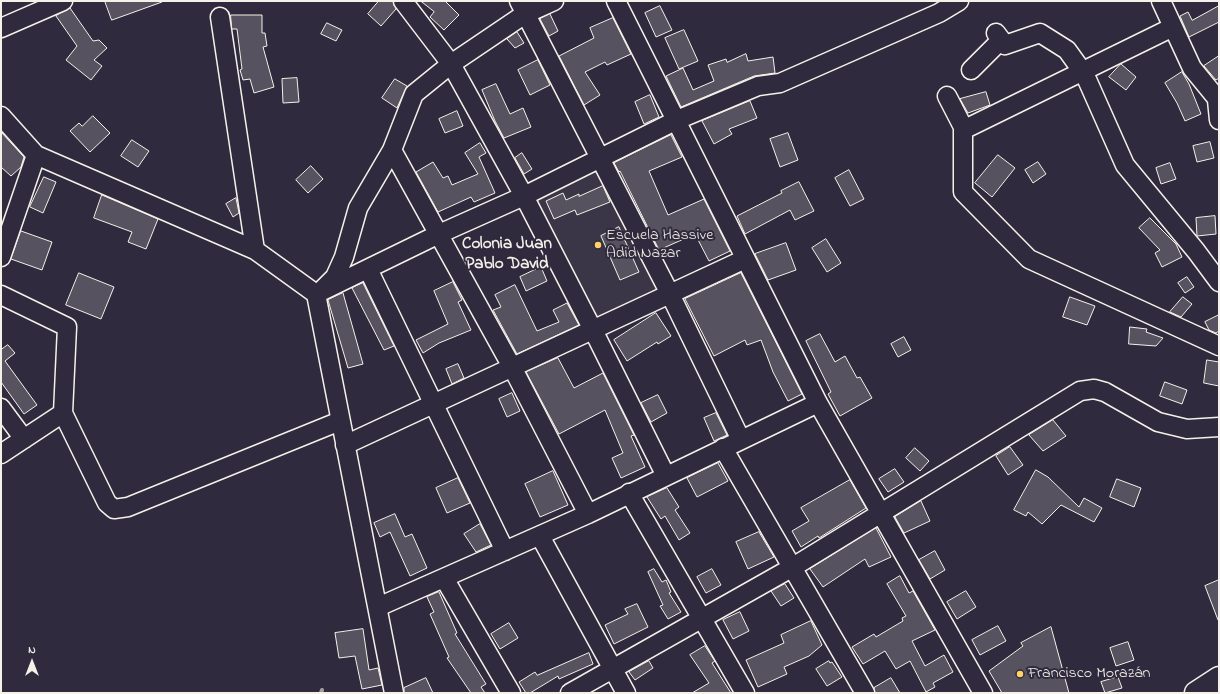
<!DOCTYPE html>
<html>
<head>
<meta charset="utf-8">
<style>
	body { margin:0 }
	#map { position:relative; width:1220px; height:694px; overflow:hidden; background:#2f2a3d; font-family:"Indie Flower",sans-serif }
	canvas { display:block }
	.frame { position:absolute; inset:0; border:2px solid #f4f1e8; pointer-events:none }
	.north { position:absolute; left:12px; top:642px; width:40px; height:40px; -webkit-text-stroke:3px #2f2a3d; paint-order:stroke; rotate:0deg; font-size:11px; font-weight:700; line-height:16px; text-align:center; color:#f4f1e8 }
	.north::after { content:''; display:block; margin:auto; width:14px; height:18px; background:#f4f1e8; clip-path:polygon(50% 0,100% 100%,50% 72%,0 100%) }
</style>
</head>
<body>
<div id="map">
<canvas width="1220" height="694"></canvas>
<div class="frame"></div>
<div class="north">N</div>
</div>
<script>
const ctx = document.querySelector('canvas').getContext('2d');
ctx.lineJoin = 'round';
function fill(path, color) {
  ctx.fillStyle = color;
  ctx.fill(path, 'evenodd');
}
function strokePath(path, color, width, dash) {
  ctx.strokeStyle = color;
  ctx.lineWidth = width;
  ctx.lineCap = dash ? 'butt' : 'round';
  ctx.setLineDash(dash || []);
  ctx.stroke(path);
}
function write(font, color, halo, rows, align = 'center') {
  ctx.font = font + ' "Indie Flower",sans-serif';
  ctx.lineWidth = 4;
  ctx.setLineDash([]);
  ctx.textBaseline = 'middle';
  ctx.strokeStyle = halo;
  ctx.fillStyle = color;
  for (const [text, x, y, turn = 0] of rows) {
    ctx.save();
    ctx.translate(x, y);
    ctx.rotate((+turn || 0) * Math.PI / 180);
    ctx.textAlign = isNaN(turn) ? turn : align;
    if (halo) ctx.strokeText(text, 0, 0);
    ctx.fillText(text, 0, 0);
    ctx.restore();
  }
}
fill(new Path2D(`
	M598 167 662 290 598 319 534 199Z`), '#3b3647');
strokePath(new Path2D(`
	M321 693 322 690`), '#a19ea0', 4);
const building = new Path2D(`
	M105 1H162V2L112 20Z
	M379 1H393L396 9 381 26 368 14Z
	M421 1H445L459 15 444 30 430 17 434 12Z
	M660 6 672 30 656 37 645 13Z
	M1219 6V22L1189 37 1180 16 1188 12 1192 20Z
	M70 8 93 41 99 40 107 48 94 60 102 66 91 80 66 60 77 46 56 16Z
	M550 14 558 31 549 36 540 19Z
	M231 15H262V33H265L267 46 263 47 274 87 254 93 250 79 243 80 240 70 242 69 237 29H232Z
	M613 18 631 54 607 65 605 62 585 72 600 95 584 105 559 56 594 38 590 28Z
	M327 23 342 30 336 41 321 34Z
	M684 30 698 61 679 69 665 38Z
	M517 32 524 43 515 48 507 39Z
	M746 54 748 61 773 57 775 73 754 76 681 107 666 76 683 68 693 90 714 81 708 65 726 59 727 62Z
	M1219 56V78L1216 80 1204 66Z
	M538 60 550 85 530 95 518 70Z
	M1121 64 1136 77 1126 90 1109 77Z
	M1182 72 1189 84 1201 114 1185 121 1177 103 1165 83Z
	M297 78 299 102 283 103 282 79Z
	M395 79 407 86 397 108 382 98Z
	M496 84 510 114 523 108 531 127 504 138 495 121 482 90Z
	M986 92 990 105 968 113 960 99Z
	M650 95 659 117 644 124 635 102Z
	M750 101 757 118 729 129 732 134 714 144 702 121Z
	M457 111 463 126 445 133 439 119Z
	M93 116 110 133 90 152 70 131 79 123 82 126Z
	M1 132 24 157 21 167 11 176 1 167Z
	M788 133 798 160 780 167 770 139Z
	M671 135 682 157 649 171 668 215 704 199 730 251 709 261 695 234 659 250 620 171 619 172 614 163Z
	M132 140 149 151 138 167 121 156Z
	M1210 142 1214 158 1197 162 1193 146Z
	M480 143 486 153 479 157 495 193 474 202 471 197 438 212 416 172 433 162 443 178 448 176 452 185 478 174 465 153Z
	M522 153 532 169 524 174 515 158Z
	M998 155 1015 168 992 197 975 183Z
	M1038 162 1046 174 1033 183 1025 170Z
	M1170 163 1176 179 1161 184 1156 168Z
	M311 166 323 179 308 193 296 180Z
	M849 170 864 199 850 206 835 178Z
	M44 177 56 182 43 213 30 207Z
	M799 182 814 211 795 220 790 210 745 234 737 216 782 193 781 191Z
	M603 186 610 202 577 215 575 210 554 219 546 201 563 193 566 200 579 194V196Z
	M102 195 158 219 146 249 128 242 132 232 94 218Z
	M236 198 239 213 233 217 226 204Z
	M1215 216 1216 234 1197 236 1196 218Z
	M1150 218 1176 244 1182 257 1162 267 1155 253 1160 250 1139 228Z
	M619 227 639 272 620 280 601 236Z
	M21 231 52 242 42 270 11 259Z
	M826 239 841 263 827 272 812 248Z
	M786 243 796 270 768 280 755 254Z
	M541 267 547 281 526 291 520 277Z
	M79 273 114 287 101 319 66 305Z
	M741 273 802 394 788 401 773 372 761 340 747 345 745 340 714 356 685 299Z
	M1187 277 1194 287 1185 293 1178 283Z
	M453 282 462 300 458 302 471 330 439 343 423 353 416 340 448 324 434 291Z
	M363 283 394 346 384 350 352 288Z
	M515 285 537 331 559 322 553 310 567 303 579 325 517 354 493 310 501 307 495 295Z
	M343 293 363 364 348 368 328 300Z
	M1070 297 1095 306 1087 325 1063 317Z
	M1183 297 1192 304 1181 317 1170 312Z
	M656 313 671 336 658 344 657 342 627 361 614 340Z
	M1219 315V331L1216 333 1209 330 1205 322Z
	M1130 327 1147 329 1146 332 1163 338 1156 346 1129 344Z
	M820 334 835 362 845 356 857 378 860 377 872 398 840 416 828 394 831 392 806 341Z
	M904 337 911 350 898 357 891 344Z
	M8 345 15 353 5 361 37 405 24 414 1 382V350Z
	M558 358 574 388 603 373 634 435 631 436 645 467 621 478 612 458 623 453 605 410 559 434 526 372Z
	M1207 360 1219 362V386L1204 383Z
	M458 364 464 378 452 384 446 369Z
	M1165 382 1187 390 1182 404 1160 396Z
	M512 393 520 411 507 417 499 399Z
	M658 395 667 413 651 422 641 403Z
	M716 413 727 435 714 441 704 418Z
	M1053 420 1066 436 1043 451 1029 435Z
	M1010 447 1023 465 1008 475 996 456Z
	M915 448 929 461 920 471 906 458Z
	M718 463 728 481 697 497 687 478Z
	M895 469 904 482 888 492 879 479Z
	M1036 470 1048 477 1079 507 1084 498 1102 508 1094 522 1061 505 1042 524 1028 512 1026 516 1014 510Z
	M553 471 568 505 540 517 525 484Z
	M458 478 470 503 447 513 436 488Z
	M1117 479 1141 488 1134 507 1110 497Z
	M850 480 866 508 819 538 818 536 801 547 792 531 809 521 801 508Z
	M667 488 679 507 675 510 690 533 679 540 665 516 661 519 647 497Z
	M921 501 930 521 904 533 895 517Z
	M395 514 405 537 412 534 427 568 410 576 390 532 380 537 374 523Z
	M480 524 491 545 476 552 464 534Z
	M876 528 891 557 869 567 865 559 823 587 810 569Z
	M759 532 774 557 748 569 736 542Z
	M935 551 945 570 930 579 919 560Z
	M654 569 662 582 666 580 671 592 669 593 681 612 668 619 660 606 663 605 648 572Z
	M712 569 721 585 706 593 697 577Z
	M900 576 909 593 913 591 935 630 912 641 925 666 944 655 953 672 933 683 935 687 926 692 910 661 896 669 885 651 863 664 852 647 874 634 876 637 903 621 902 618 906 616 887 584Z
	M1219 580V620H1218L1205 586Z
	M785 584 794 598 781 606 771 591Z
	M966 591 976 607 957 619 947 602Z
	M439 592 457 633 455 634 486 684 481 687 485 693H471L447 658 449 657 430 614 434 612 427 597Z
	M637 604 648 627 614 644 605 625 628 614 625 609Z
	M740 612 749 631 733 639 723 620Z
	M811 621 822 645 809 656 784 667 787 674 758 687 746 660 784 643 781 635Z
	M509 623 518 638 500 649 491 634Z
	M998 626 1006 641 980 655 972 640Z
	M1051 627 1069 693H1002L989 671 1023 646 1021 643Z
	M363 629 369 670 378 668 382 685 362 689 355 656 339 658 335 633Z
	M1128 642 1134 660 1116 666 1110 648Z
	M705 646 715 661 712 663 731 693H692L709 683 690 655Z
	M589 653 593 664 559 679 558 676 530 693H526L519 682 535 672 537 675Z
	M649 661 653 668 635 680 629 672Z
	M829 661 830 663 832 662 842 677 827 686 816 669Z
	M1118 677 1122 688 1105 693 1101 682Z
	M426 678 433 693H404V688Z
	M891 678 900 693H875L874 688Z`);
fill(building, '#56525f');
strokePath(building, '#f4f1e8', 1);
const minor = new Path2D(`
	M403 1 451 64 524 196 593 330 666 476
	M519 1 670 294 741 440
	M616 1 818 403 983 693
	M1161 1 1192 68 1219 101
	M220 17 255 250
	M1 28 63 1
	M996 33 1005 45 1040 33 1067 50 1085 75 1125 165 1196 251 1219 282
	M971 70 1001 40
	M947 96 963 127V192L1029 259 1219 346
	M1217 100 1219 120
	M1 116 36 155 255 250 316 294 394 693
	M963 130 1173 27
	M392 150 512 367 588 514
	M1 257 36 155
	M368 269 505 551
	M323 289 335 277 344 257 358 208 392 150 414 94 451 64 525 14 554 1
	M316 294 439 234 524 196 677 120 758 86 780 83 939 13 959 1
	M1 295 67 327 63 413 107 503 114 509 128 507 340 421
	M1 408 24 439
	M345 445 745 259
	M723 448 865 693
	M1 454 63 413
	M629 493 745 693
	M540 536 626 693
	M444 578 511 693
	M378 607 588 514 818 403
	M570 693 793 567 1080 391 1094 389 1105 392 1158 422 1187 429 1219 427`);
const highway = new Path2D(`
	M1196 693 1219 678`);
strokePath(minor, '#f4f1e8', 21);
strokePath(highway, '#f4f1e8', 25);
strokePath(minor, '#2f2a3d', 18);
strokePath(highway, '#2f2a3d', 22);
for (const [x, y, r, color] of [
	[598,245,4,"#ffd166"],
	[1020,674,4,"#ffd166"]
]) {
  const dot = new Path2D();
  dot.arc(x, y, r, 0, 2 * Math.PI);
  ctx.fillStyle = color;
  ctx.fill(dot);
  strokePath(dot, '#2f2a3d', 1.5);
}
write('16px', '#f4f1e8', '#2f2a3d', [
	["Escuela Hassive",606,236],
	["Adid Nazar",606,254],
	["Francisco Morazán",1028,674]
], 'left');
write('bold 17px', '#f4f1e8', '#2f2a3d', [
	["Colonia Juan",507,245],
	["Pablo David",507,265]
]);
</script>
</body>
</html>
